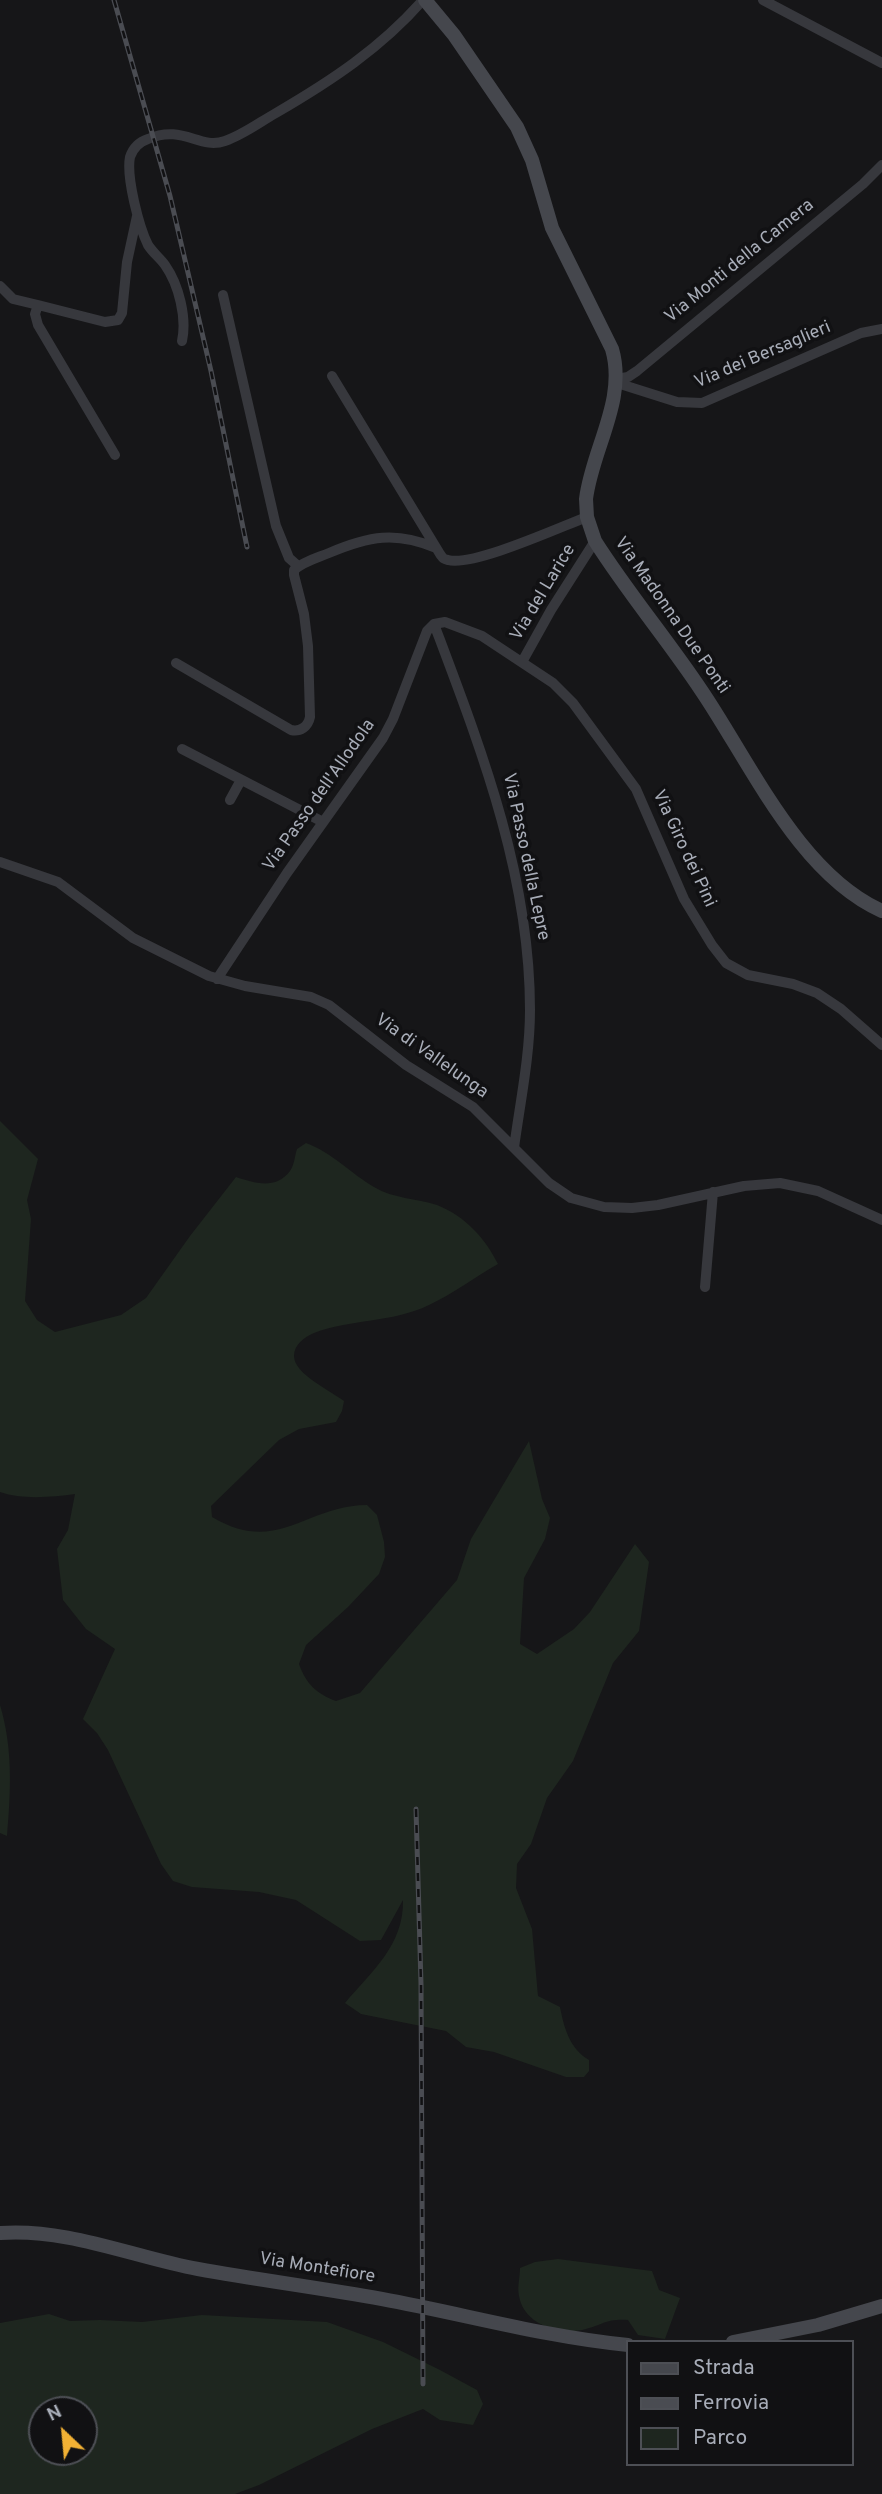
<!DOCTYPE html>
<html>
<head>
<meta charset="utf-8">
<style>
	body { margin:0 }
	#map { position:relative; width:882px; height:2494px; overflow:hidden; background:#161618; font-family:Overpass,sans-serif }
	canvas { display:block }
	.legend { position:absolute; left:626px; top:2340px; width:228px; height:126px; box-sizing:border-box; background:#111113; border:2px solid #4d4f55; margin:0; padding:9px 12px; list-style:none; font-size:21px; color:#a8adb8 }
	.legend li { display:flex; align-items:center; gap:14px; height:35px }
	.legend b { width:35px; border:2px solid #4d4f55 }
	.north { position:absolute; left:28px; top:2396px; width:70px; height:70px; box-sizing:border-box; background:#111113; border:2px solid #4d4f55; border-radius:50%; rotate:334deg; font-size:19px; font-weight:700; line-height:28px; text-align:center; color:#a8adb8 }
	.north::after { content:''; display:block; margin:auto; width:24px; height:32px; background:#f2b134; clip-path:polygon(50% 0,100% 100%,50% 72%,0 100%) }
</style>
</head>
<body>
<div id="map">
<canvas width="882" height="2494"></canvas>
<ul class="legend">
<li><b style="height:9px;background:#45474d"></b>Strada</li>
<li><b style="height:9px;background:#4a4c52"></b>Ferrovia</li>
<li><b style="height:19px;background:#1e261f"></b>Parco</li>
</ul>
<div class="north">N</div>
</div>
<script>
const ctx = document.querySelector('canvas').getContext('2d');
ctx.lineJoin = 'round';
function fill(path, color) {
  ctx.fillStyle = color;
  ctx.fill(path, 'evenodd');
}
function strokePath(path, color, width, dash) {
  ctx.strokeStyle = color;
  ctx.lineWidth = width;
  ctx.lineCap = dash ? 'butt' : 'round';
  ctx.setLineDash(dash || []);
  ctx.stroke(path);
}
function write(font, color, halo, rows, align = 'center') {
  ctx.font = font + ' Overpass,sans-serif';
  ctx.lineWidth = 7;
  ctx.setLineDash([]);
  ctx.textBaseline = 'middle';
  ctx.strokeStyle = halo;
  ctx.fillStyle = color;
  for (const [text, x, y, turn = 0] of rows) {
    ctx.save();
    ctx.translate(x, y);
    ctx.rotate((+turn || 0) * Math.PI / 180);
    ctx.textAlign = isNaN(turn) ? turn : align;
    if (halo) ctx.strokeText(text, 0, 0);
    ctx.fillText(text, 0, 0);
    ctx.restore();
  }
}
fill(new Path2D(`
	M0 1121 38 1159 27 1200 31 1219 25 1301 37 1320 55 1332 121 1315 146 1298 190 1236 236 1177C254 1183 276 1190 290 1171 294 1166 295 1155 297 1149L306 1143C333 1153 350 1173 374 1187 394 1199 416 1198 437 1205 465 1216 485 1238 498 1264 475 1277 453 1294 429 1305 392 1323 350 1319 314 1333 304 1337 294 1345 294 1356 294 1374 331 1391 344 1401L342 1411 336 1422 299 1429 279 1440 211 1506 212 1517C278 1556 306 1505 367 1505L377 1515 384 1542 385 1557 379 1574 348 1607 306 1645 299 1664C306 1684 317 1694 336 1701L360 1693 457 1580 471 1539 529 1441 542 1499 550 1518 545 1539 524 1578 520 1644 537 1654 574 1629 590 1612 635 1544 649 1562 639 1631 613 1663 573 1761 547 1798 531 1844 517 1864 516 1888 532 1929 538 1996 560 2007C564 2028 570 2049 589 2060V2071L584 2077H566L494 2052 466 2047 446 2031 361 2014 345 2003C372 1971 404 1945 403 1900L381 1940 360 1941 296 1900 259 1892 192 1887 173 1881 161 1864 108 1750 97 1733 83 1719 115 1649 86 1629 63 1600 57 1549 68 1530 75 1494C52 1497 23 1500 0 1492Z
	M0 1705C13 1748 11 1791 7 1836L0 1833Z
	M558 2259 652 2271 659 2290 680 2298 665 2339 638 2335 628 2320C604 2319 606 2324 586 2329 560 2336 524 2325 519 2296 517 2287 520 2277 520 2268L535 2262Z
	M49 2314 70 2321 100 2320 142 2322 202 2315 327 2322 383 2342 440 2370 477 2390 483 2404 473 2425 440 2420 423 2409 372 2429 259 2485 235 2494H0V2323ZM84 2410V2452H42V2410Z`), '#1e261f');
strokePath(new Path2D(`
	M763 0 882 63
	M0 286 13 299 38 305
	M223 295 276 526 289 558 298 566
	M182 341C187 318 179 285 165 265 160 258 153 253 148 245 139 227 126 177 130 157 133 148 139 142 148 139 183 124 199 150 225 141 243 135 260 122 276 113 331 81 381 48 423 0
	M332 376 440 554C443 558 443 559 448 560 473 567 560 527 587 517
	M616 379 628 377 637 371 863 184 882 165
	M617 383 677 402 702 403 861 333 882 329
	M115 455 38 325 35 314 38 305 105 322 118 320 122 313 127 262 137 216
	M434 624 445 622 482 636 553 683 573 703 636 789 684 899 712 945 726 963 748 975 793 984 817 993 841 1009 882 1045
	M434 624C481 749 530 874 530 1010 530 1056 520 1103 514 1148
	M522 662 551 610 595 541
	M176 663 291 730C300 732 308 727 310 717L308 646 304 614 294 575V570C304 561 317 558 329 553 369 536 396 531 436 548
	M182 749 323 822
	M230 800 241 780
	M0 862 58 882 133 938 209 976 245 986 311 997 329 1005 406 1065 473 1107 549 1183 571 1198 604 1207 632 1208 658 1205 744 1186 780 1183 818 1191 882 1220
	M217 979 287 873 383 738 393 719 427 631 434 624
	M705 1287 713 1192`), '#37383d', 10);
strokePath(new Path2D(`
	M425 0 454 35 517 127 532 160 552 228 612 349C627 400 592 449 586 499L587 517 595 541C628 593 667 639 701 690 750 762 799 874 882 911
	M0 2233C68 2228 133 2257 198 2269 259 2280 321 2288 382 2299 464 2314 545 2337 628 2345
	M733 2342 818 2325 882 2306`), '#45474d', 14);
const rail = new Path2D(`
	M114 0 170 196 211 371 247 547
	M416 1809 421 1984 423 2384`);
strokePath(rail, '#4a4c52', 5);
strokePath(rail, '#111113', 2.5, [8]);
write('18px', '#a8adb8', '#111113', [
	["Via Monti della Camera",740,262,-39],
	["Via dei Bersaglieri",763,356,-23],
	["Via del Larice",544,593,-59],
	["Via Madonna Due Ponti",671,616,55],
	["Via Passo dell'Allodola",320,796,-55],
	["Via Giro dei Pini",683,849,65],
	["Via Passo della Lepre",525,857,78],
	["Via di Vallelunga",431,1057,35],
	["Via Montefiore",317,2269,9]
]);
</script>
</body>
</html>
